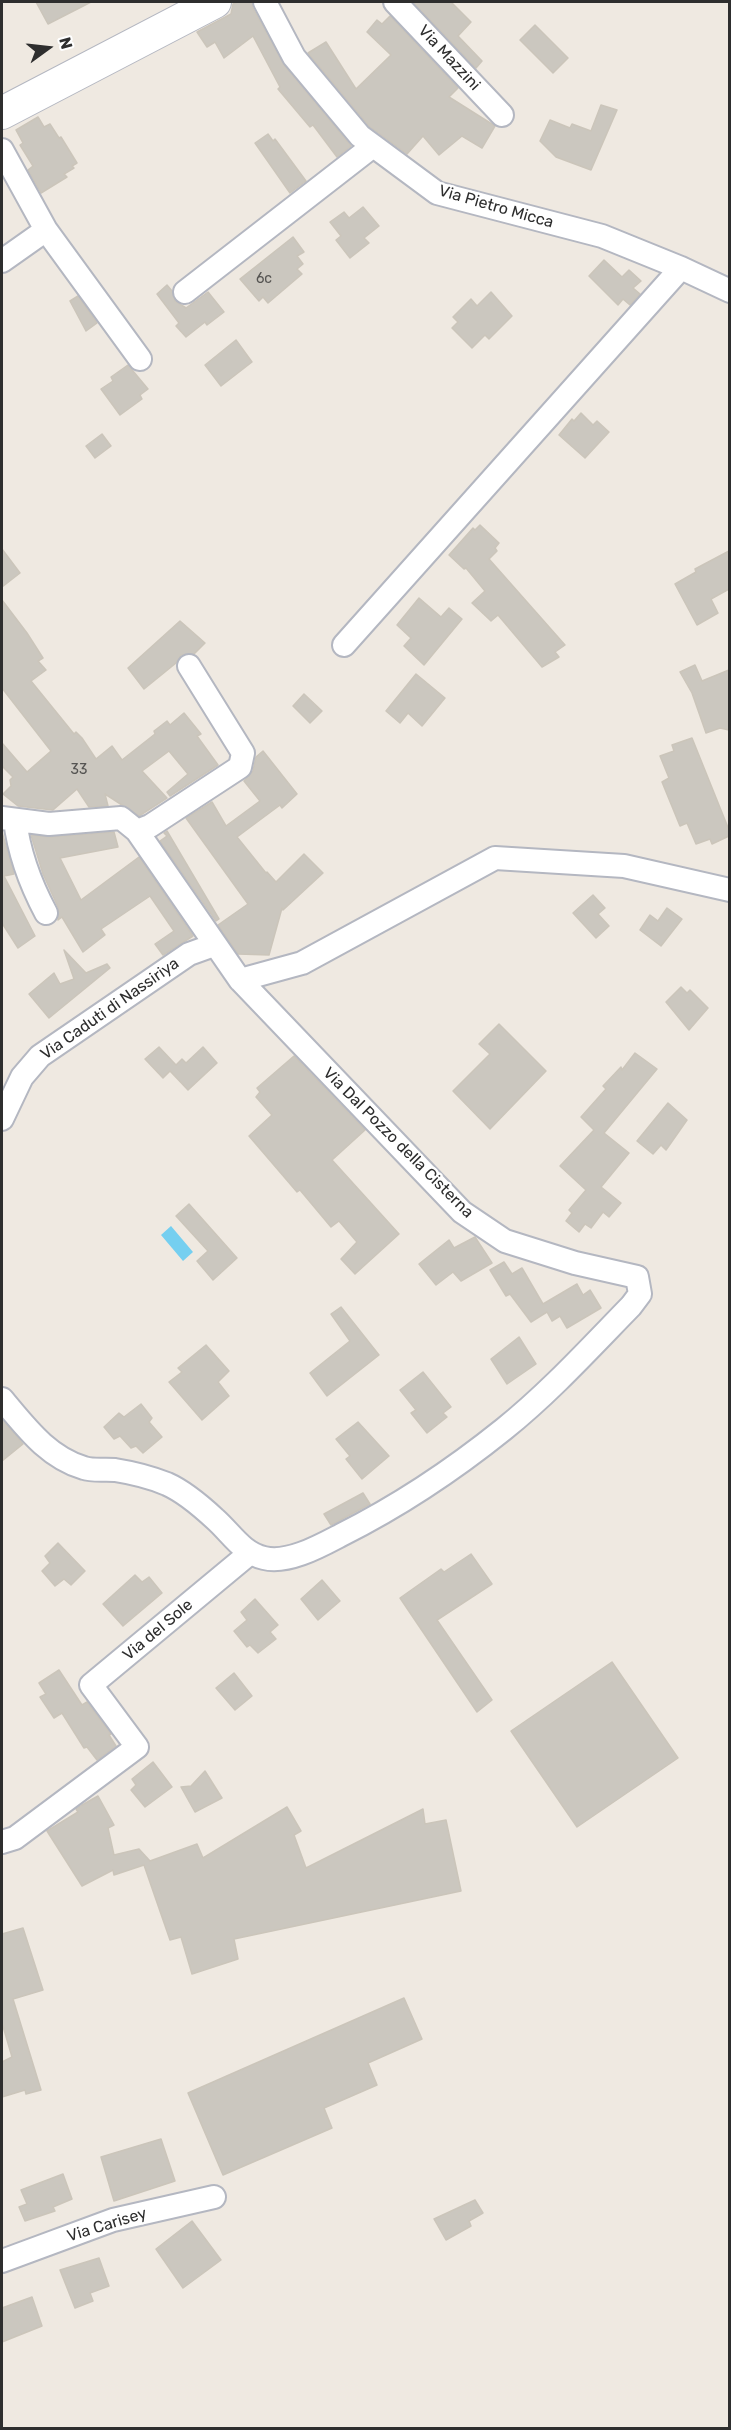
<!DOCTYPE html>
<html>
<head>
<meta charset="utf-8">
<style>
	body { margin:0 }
	#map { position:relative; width:731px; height:2430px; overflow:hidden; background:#efe9e1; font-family:Rubik,sans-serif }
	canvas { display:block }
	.frame { position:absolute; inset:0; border:3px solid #2e2e2e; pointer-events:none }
	.north { position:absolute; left:18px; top:18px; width:60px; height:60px; -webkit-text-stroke:4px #fff; paint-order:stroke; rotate:75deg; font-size:16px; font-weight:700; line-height:24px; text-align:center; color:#2e2e2e }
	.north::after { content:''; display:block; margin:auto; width:21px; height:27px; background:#2e2e2e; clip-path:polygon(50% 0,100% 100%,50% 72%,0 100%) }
</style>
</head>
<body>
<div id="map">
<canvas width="731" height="2430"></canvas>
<div class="frame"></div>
<div class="north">N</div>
</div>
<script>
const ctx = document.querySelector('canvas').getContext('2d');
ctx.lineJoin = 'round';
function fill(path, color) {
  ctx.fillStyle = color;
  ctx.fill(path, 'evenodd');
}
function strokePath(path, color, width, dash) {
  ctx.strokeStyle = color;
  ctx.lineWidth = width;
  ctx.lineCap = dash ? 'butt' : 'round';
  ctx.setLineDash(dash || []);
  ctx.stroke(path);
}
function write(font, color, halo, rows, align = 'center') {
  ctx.font = font + ' Rubik,sans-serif';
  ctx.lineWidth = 4.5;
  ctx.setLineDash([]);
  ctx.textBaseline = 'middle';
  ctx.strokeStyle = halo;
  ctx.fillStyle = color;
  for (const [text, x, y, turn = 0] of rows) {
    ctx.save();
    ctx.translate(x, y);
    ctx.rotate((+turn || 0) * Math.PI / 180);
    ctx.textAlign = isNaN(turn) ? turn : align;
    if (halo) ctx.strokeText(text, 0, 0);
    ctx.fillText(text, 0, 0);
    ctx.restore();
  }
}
fill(new Path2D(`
	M171 1226 193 1252 183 1261 161 1235Z`), '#75cff0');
const building = new Path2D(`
	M36 2H91L48 24Z
	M237 2H252L253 8 284 65 351 146 337 157 313 125 310 127 278 89 280 87 253 36 224 58 215 42 207 47 197 32 231 14 233 4Z
	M413 2H451L471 22 458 36 482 61 476 68Z
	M390 16 458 88 449 97 495 126 482 148 462 136 439 155 423 136 407 154 369 126 308 53 326 42 356 89 391 55 367 32 377 20 382 24Z
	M535 25 568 58 553 73 520 40Z
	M601 105 617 110 591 170 556 157 540 141 550 120 570 128 572 124 591 131Z
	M38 117 44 127 50 124 59 138 61 137 77 163 72 166 74 168 64 174 67 177 41 193 28 170 33 166 20 145 23 143 16 130Z
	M268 134 273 141 275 139 306 181 290 193 255 143Z
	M363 207 379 226 364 238 369 243 350 258 336 240 341 236 330 222 344 212 349 218Z
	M293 237 304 252 297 256 303 264 297 269 302 274 268 303 263 297 259 301 240 279Z
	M604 260 622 277 629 270 641 281 633 288 640 294 630 305 623 299 618 305 589 276Z
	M167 285 172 291 175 301 186 308 208 292 224 312 207 325 205 322 186 337 176 326 179 323 157 294Z
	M491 292 512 316 489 339 485 335 472 348 452 328 458 322 453 317 471 299 477 306Z
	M78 296 97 323 86 331 70 301Z
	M236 340 252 362 221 386 205 365Z
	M128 365 148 389 140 395 142 399 120 415 101 389 113 381 111 377Z
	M581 413 593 425 597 421 609 432 585 458 559 435 572 419 574 421Z
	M102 434 111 446 95 458 86 446Z
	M480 525 499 543 495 548 497 551 489 559 565 645 555 652 559 657 542 667 498 615 491 621 472 603 485 591 466 568 464 569 449 555 473 528 475 530Z
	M2 549 20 573 2 587Z
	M729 551V589L711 599 718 613 697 625 675 584 696 572 695 569Z
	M419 598 441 617 449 608 462 619 424 665 404 646 411 638 397 625Z
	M2 600 27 633 43 658 38 661 46 670 31 681 74 734 76 732 82 738 96 759 112 746 122 760 155 734 154 731 167 721 170 725 184 713 201 734 197 736 218 765 170 796 167 792 188 774 169 751 142 771 167 798 139 816 105 794 108 806 89 807 77 789 53 810 18 806 3 794 11 786 10 780 13 777 2 766V743L27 772 51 751 2 688Z
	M180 621 205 643 194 654 181 655 176 663 144 689 128 668Z
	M695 665 702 681 729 670V730L720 728 706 733 692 693 680 672Z
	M416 674 445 698 422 726 408 713 400 723 386 711Z
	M304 694 322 711 310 723 293 706Z
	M692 738 729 830V836L712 844 710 839 696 844 687 823 680 826 662 782 669 778 660 756 674 751 672 745Z
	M263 751 297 794 282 808 280 805 237 837 266 873 267 872 276 882 304 854 323 873 283 910 282 908 269 955 238 954 218 925 248 904 186 818 212 802 226 826 260 801 244 781 253 771 256 757Z
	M167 831 219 919 216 921 160 841 167 836 164 833Z
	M2 832 14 874 4 876 35 936 18 948 2 923Z
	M114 832 118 847 60 858 81 900 139 857 193 936 163 955 155 944 174 931 150 896 101 929 105 935 83 952 62 917 58 920V907L43 874 31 835 50 837Z
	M593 895 605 908 598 914 609 926 596 938 573 913Z
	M667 908 682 919 661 946 640 930 650 915 658 921Z
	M64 950 86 973 107 964 110 968 49 1018 29 994 54 973 60 984 74 979Z
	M681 987 687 993 690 990 708 1008 689 1030 666 1002Z
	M499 1024 546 1071 490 1129 453 1091 490 1054 479 1044Z
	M159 1047 176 1065 182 1059 186 1063 203 1047 217 1063 188 1090 170 1071 163 1078 145 1059Z
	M635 1053 657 1069 604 1133 629 1153 601 1187 621 1203 609 1217 603 1212 591 1228 585 1224 579 1232 566 1221 572 1213 569 1210 586 1190 560 1166 594 1130 581 1117 606 1089 603 1086 621 1067 622 1070Z
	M294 1056 365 1130 332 1160 399 1234 355 1274 341 1259 357 1242 339 1221 331 1227 300 1190 297 1192 249 1136 272 1115 256 1097 260 1092 257 1088Z
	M668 1103 687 1120 666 1150 661 1145 653 1154 637 1141Z
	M189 1204 237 1258 213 1280 197 1261 208 1251 176 1216Z
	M475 1237 492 1263 461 1281 453 1272 436 1285 419 1264 449 1240 454 1248Z
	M504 1262 512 1274 522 1268 543 1304 577 1284 583 1295 590 1290 601 1308 567 1328 560 1316 552 1321 547 1312 531 1322 510 1294 506 1296 490 1270Z
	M341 1307 379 1355 327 1396 310 1373 350 1341 331 1314Z
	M519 1337 536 1364 507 1384 491 1359Z
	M206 1345 229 1371 218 1382 229 1396 202 1420 169 1382 182 1372 178 1368Z
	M423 1372 451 1407 443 1413 447 1417 427 1433 411 1413 416 1410 400 1390Z
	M141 1404 152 1418 149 1422 162 1437 143 1453 136 1446 131 1448 120 1436 114 1439 104 1427 119 1413 124 1417Z
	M2 1419 23 1444 2 1461Z
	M358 1422 389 1456 362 1479 346 1459 350 1456 336 1439Z
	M363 1493 370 1504 331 1525 324 1514Z
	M58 1543 85 1571 71 1585 64 1579 55 1586 42 1571 50 1563 45 1556Z
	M471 1554 492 1584 437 1620 492 1700 477 1712 400 1598 441 1569 444 1572Z
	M135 1575 142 1582 149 1577 162 1593 123 1626 103 1604Z
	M322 1580 340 1601 318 1620 301 1599Z
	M255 1599 278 1625 270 1632 276 1639 258 1653 250 1645 247 1647 234 1631 247 1620 241 1612Z
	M612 1662 678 1758 577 1827 511 1731Z
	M59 1670 82 1705 87 1702 111 1734 109 1735 116 1746 97 1760 87 1747 84 1748 62 1713 54 1718 40 1697 46 1694 39 1683Z
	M234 1673 252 1696 235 1710 216 1688Z
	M153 1762 172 1787 145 1807 131 1790 136 1785 132 1779Z
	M205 1771 222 1798 195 1812 181 1787 191 1786Z
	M98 1796 114 1825 108 1828 114 1855 139 1849 150 1861 197 1844 203 1858 287 1807 301 1831 294 1835 306 1868 423 1809 425 1824 446 1820 461 1891 234 1939 238 1959 192 1974 181 1937 170 1940 144 1865 114 1875 113 1870 82 1886 47 1831 78 1812 76 1809 82 1805Z
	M23 1928 43 1990 13 1999 41 2090 26 2094 25 2090 2 2097V2062L12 2057 2 2023V1934Z
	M404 1998 422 2039 368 2063 377 2085 324 2108 332 2128 223 2175 188 2093Z
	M161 2139 175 2181 114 2201 101 2157Z
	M63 2174 72 2199 53 2207 55 2211 25 2221 19 2207 27 2204 21 2190Z
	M475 2200 483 2213 469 2221 471 2226 446 2240 434 2219Z
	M192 2221 221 2260 183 2288 156 2249Z
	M99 2258 109 2286 90 2293 93 2301 75 2308 60 2270Z
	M32 2297 42 2326 2 2342V2308Z`);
fill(building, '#cbc7bf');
strokePath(building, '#cbc5ba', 1.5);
const street = new Path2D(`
	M265 2 294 57 360 136 437 193 602 236 681 268 730 291
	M395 2 502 115
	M2 150 46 230 140 359
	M2 261 46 230
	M185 292 373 146
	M344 645 681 268
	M2 818 49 824 121 818 137 831 240 980 462 1212 505 1241 575 1263 637 1277 640 1294 631 1306C590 1348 550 1392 504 1429 453 1470 399 1506 341 1535 320 1546 288 1564 264 1558 242 1553 231 1533 215 1519 201 1506 185 1492 167 1484 150 1477 134 1473 115 1470 105 1469 93 1471 84 1468 47 1457 25 1426 2 1399
	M15 820C19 854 30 883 46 913
	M137 831 150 826 240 767 243 753 189 666
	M240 980 302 963 495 858 624 866 730 890
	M2 1119 22 1077 40 1056 189 954 214 945
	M2 1842 15 1838 137 1747 91 1685 250 1553
	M2 2261 113 2220 214 2197`);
const secondary = new Path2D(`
	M2 113 215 2`);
strokePath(street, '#b4b7c1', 26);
strokePath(secondary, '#b4b7c1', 34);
strokePath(street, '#fff', 22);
strokePath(secondary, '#fff', 32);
write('14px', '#555452', null, [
	["6c",264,279],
	["33",79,770]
]);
write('16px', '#2e2e2e', '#fff', [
	["Via Mazzini",449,58,47],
	["Via Pietro Micca",496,207,16],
	["Via Caduti di Nassiriya",110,1009,-35],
	["Via Dal Pozzo della Cisterna",398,1143,45],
	["Via del Sole",158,1630,-40],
	["Via Carisey",107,2225,-17]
]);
</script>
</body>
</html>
